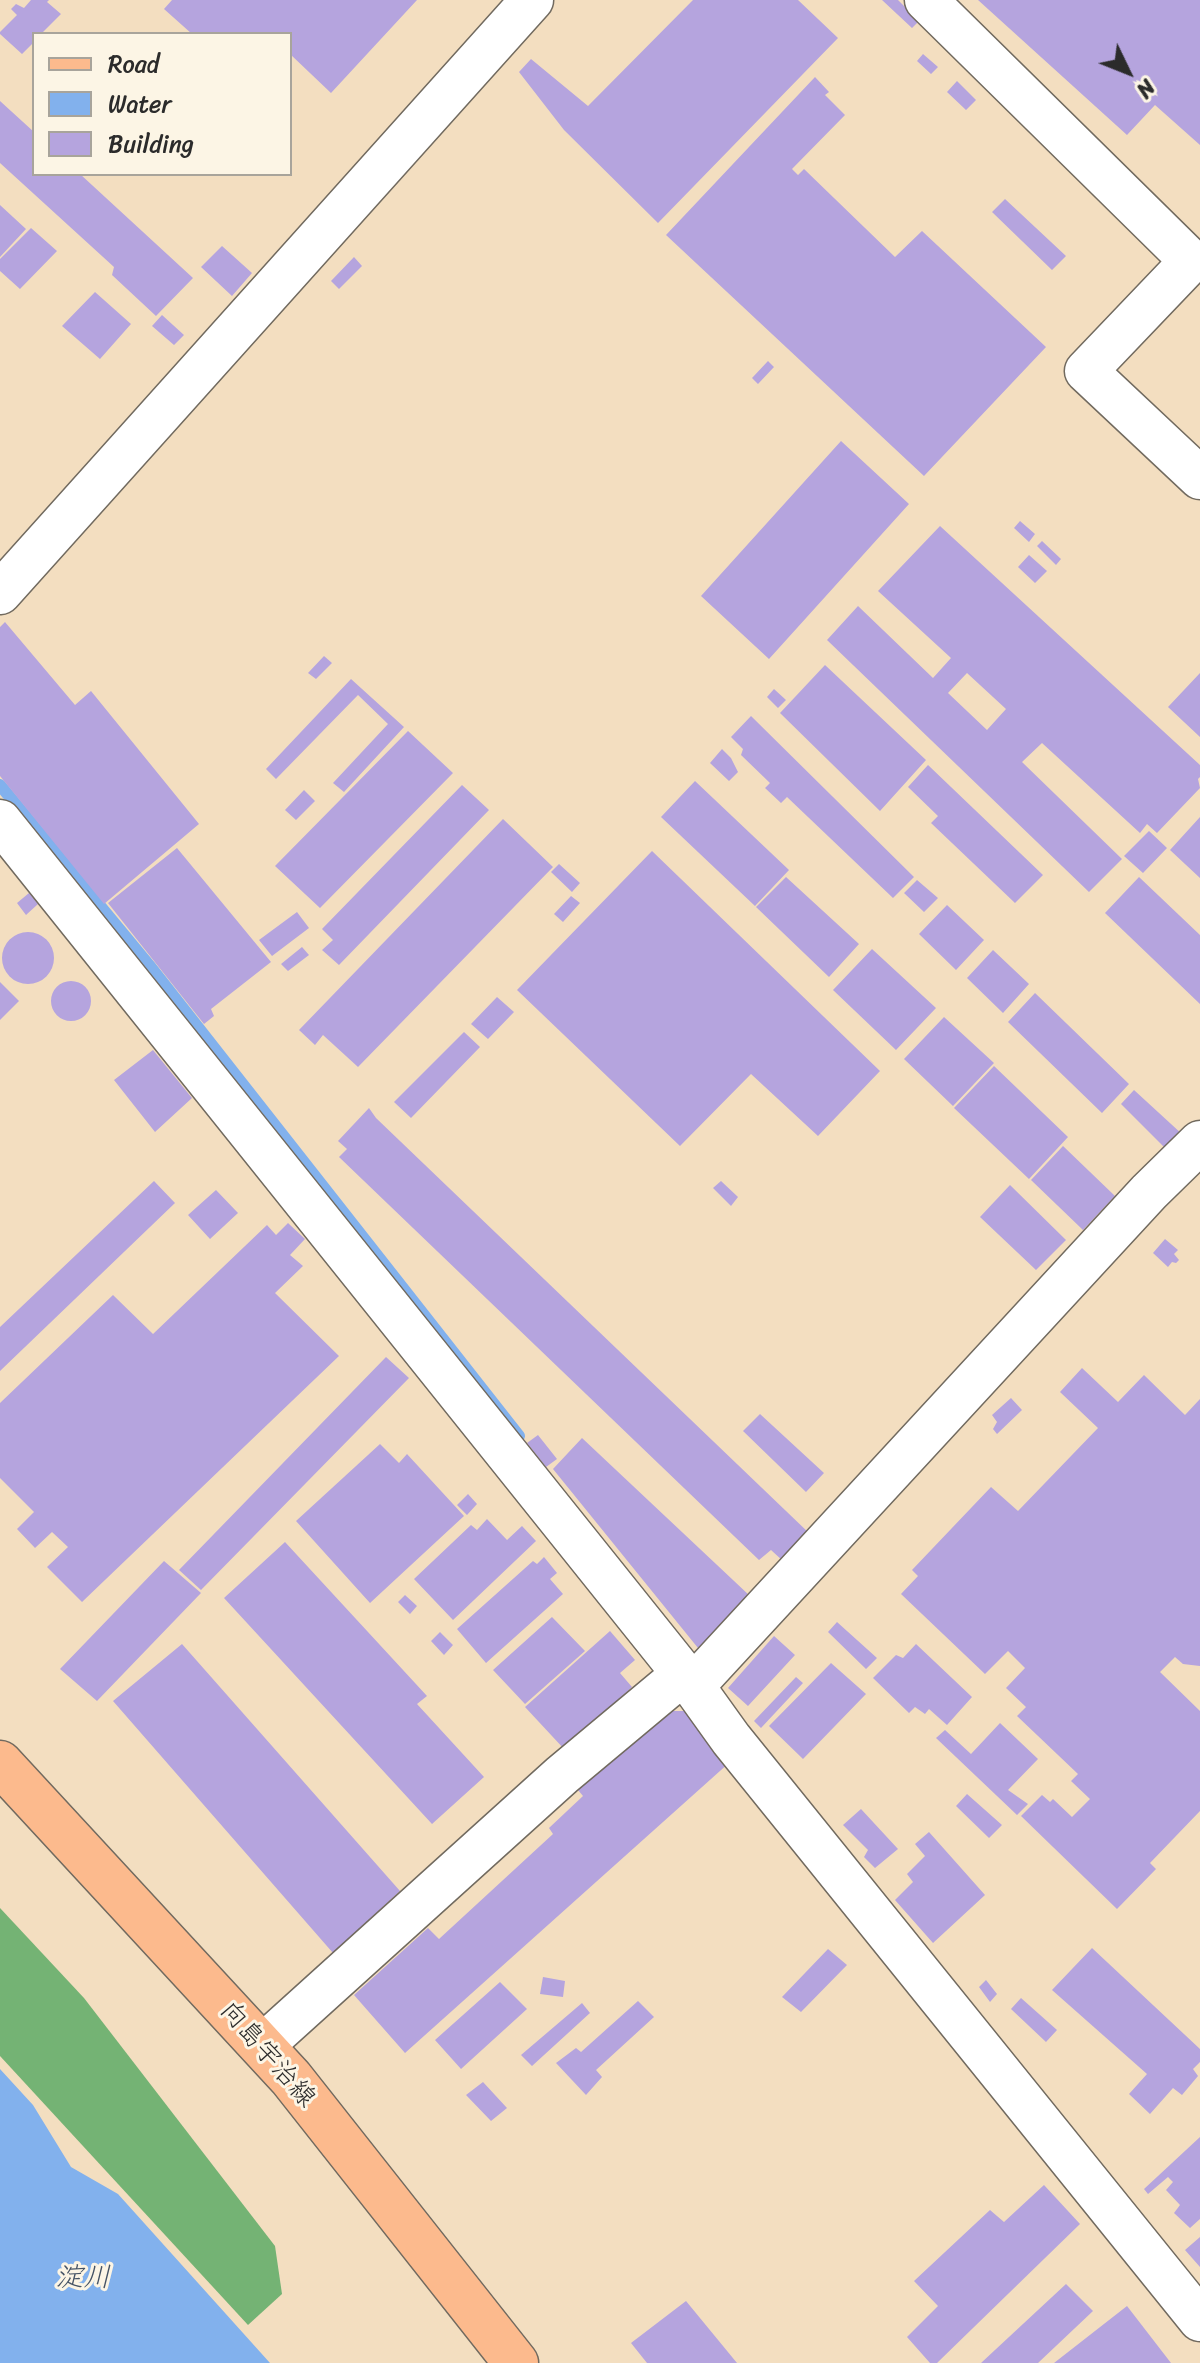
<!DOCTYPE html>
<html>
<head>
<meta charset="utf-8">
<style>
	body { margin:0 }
	#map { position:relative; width:1200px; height:2363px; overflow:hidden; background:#f3dec0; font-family:Sriracha,sans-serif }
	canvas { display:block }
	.legend { position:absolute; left:32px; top:32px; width:260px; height:144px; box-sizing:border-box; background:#fcf5e5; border:2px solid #a8a49b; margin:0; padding:10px 14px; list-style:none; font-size:24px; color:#2b2b2b }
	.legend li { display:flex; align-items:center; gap:16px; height:40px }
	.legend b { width:40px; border:2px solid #a8a49b }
	.north { position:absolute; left:1088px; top:32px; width:80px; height:80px; -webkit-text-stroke:6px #fcf5e5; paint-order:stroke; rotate:133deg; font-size:22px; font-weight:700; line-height:32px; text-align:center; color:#2b2b2b }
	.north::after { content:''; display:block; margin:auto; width:28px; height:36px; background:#2b2b2b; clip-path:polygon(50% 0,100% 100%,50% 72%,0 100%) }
</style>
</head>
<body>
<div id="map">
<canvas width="1200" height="2363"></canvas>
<ul class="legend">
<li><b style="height:10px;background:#fcba8d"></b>Road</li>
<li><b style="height:22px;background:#82b1ed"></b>Water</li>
<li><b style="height:22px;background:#b5a4de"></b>Building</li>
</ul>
<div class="north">N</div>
</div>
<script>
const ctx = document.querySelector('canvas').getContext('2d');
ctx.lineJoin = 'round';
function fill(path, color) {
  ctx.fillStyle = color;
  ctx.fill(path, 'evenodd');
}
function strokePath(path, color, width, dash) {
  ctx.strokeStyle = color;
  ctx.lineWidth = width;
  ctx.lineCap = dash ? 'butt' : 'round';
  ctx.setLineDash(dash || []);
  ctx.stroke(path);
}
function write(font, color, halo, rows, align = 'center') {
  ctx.font = font + ' Sriracha,"Klee One",sans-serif';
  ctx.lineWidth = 6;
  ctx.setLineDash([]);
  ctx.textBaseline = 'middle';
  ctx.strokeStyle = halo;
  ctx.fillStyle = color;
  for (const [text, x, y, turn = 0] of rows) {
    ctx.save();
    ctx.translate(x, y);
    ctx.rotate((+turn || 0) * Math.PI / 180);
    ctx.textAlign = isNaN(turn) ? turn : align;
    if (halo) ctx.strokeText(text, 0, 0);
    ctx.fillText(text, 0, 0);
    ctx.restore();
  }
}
fill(new Path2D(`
	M0 1908 84 1998 275 2246 282 2294 248 2325 0 2056Z`), '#74b374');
fill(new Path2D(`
	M0 2069 33 2105 71 2167 118 2194 270 2363H0Z`), '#82b1ed');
strokePath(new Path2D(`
	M0 785 149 965 519 1436`), '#82b1ed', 12);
fill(new Path2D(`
	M31 0H49L47 2 61 14 41 34H34V42L22 54 0 34V32L17 15 11 9 16 4 24 8Z
	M172 0H417L331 93 290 54V34H192L164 9Z
	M693 0H798L838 38 658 223 564 130 519 72 531 59 588 106Z
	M882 0H898L919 21 912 28Z
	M978 0H1200V145L1155 105 1127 135Z
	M923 54 938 67 931 74 917 61Z
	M815 77 829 92 825 95 845 115 792 169 798 175 804 169 895 257 922 231 1046 347 924 476 666 235Z
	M957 81 976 100 966 110 947 92Z
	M0 101 34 132V174H80L193 278 156 316 112 275 114 267 0 163Z
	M1005 199 1066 256 1052 270 992 212Z
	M0 205 26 229 0 257Z
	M31 228 57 251 20 289 0 271V259Z
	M222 246 252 273 232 296 201 267Z
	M354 257 362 266 339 289 331 281Z
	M95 292 131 324 100 359 62 326Z
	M162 315 184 335 174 345 152 326Z
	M768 361 774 367 758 384 752 378Z
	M841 441 909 504 769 659 701 596Z
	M1020 521 1035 534 1029 542 1014 528Z
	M940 526 1200 765V777L1198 779 1200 788 1157 833 1147 824 1140 833 1042 743 1022 762 1122 859 1089 892 827 640 858 606 933 678 951 658 878 591ZM967 673 1006 709 987 730 948 693Z
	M1042 541 1061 559 1056 565 1037 546Z
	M1029 555 1047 571 1035 583 1018 567Z
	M5 622 75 705 91 691 199 824 104 904 0 776V627Z
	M324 656 332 663 316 679 308 673Z
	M825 665 926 760 880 811 780 713Z
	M1200 673V737L1168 707Z
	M351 679 404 727 344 792 333 783 388 724 358 695 276 779 266 769Z
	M774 689 786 700 778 708 767 697Z
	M751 716 914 877 893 898 787 797 781 803 765 788 770 783 741 755 743 749 731 737Z
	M408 731 453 773 320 908 275 866Z
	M722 749 731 758 738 772 729 781 710 763Z
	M928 765 1043 875 1015 903 931 823 938 816 908 787Z
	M695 781 789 870 755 906 661 817Z
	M462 785 489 810 339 965 322 950 333 940 322 929Z
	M304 790 315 801 296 820 285 810Z
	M1200 817V878L1170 850Z
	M503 819 553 867 358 1067 323 1035 315 1045 299 1030Z
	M1149 831 1167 848 1143 873 1124 856Z
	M177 848 271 962 211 1009 214 1016 204 1024 108 903Z
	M652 851 880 1071 818 1136 751 1074 680 1146 517 990Z
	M559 864 580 883 572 892 551 872Z
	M786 877 859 944 829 977 756 907Z
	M1139 877 1200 935V1004L1105 913Z
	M917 880 938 898 924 912 904 893Z
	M29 893 38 904 26 915 17 903Z
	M571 896 580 903 563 922 554 914Z
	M947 905 984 940 956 970 919 934Z
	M297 912 309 928 272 956 259 940Z
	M2 958a26 26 0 1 1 52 0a26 26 0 1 1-52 0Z
	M302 947 309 955 288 971 281 964Z
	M872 949 936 1008 896 1050 833 990Z
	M993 950 1029 984 1003 1013 967 978Z
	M51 1001a20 20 0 1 1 40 0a20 20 0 1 1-40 0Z
	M0 982 19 1001 0 1020Z
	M1035 993 1129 1084 1102 1113 1008 1022Z
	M497 997 514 1012 488 1039 471 1024Z
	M944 1017 994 1063 953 1106 904 1059Z
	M464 1032 480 1047 411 1118 394 1102Z
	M153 1050 192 1098 155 1132 114 1080Z
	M994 1066 1068 1137 1029 1179 954 1108Z
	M1134 1090 1183 1135 1168 1151 1121 1104Z
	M369 1108 376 1118 810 1534 783 1561 771 1550 759 1560 339 1157 347 1149 338 1141Z
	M1063 1146 1115 1196 1083 1230 1031 1180Z
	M154 1181 175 1203 0 1371V1327Z
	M721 1181 738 1197 731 1206 713 1188Z
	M1010 1185 1066 1240 1036 1270 980 1217Z
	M216 1190 238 1213 210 1239 188 1215Z
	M288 1223 305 1239 290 1255 303 1266 275 1293 339 1356 82 1602 47 1567 68 1547 52 1532 35 1548 17 1529 34 1512 0 1478V1403L113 1295 153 1334 267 1225 276 1235Z
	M1165 1239 1178 1250 1174 1254 1179 1260 1176 1263 1172 1262 1168 1267 1153 1253Z
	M386 1357 409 1378 201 1590 179 1570Z
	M1082 1368 1118 1402 1144 1375 1185 1415 1200 1399V1666L1183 1664 1175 1657 1160 1672 1200 1711V1811L1150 1863 1156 1869 1117 1909 1021 1816 1042 1795 1050 1802 1053 1799 1072 1817 1090 1799 1071 1781 1078 1774 1017 1716 1026 1707 1006 1688 1025 1668 1008 1651 985 1674 901 1594 918 1576 912 1570 991 1487 1018 1511 1098 1428 1060 1392Z
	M1011 1398 1022 1410 997 1434 993 1429 997 1422 992 1415Z
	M760 1414 824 1473 806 1492 743 1431Z
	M538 1435 557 1459 546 1467 527 1443Z
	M582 1438 750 1596 698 1648 553 1469Z
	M380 1444 399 1463 407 1454 464 1516 370 1603 296 1521Z
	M468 1494 477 1504 467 1515 457 1505Z
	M487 1519 507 1540 522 1526 536 1541 453 1620 414 1579 471 1525 477 1530Z
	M285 1542 427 1696 417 1704 484 1777 432 1824 224 1598Z
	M544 1557 557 1573 550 1579 563 1594 486 1663 457 1629 533 1561 537 1564Z
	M164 1561 201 1593 97 1701 60 1669Z
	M405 1595 417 1606 410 1614 398 1602Z
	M552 1617 585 1651 525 1704 493 1670Z
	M837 1622 877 1658 866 1669 828 1632Z
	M610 1631 635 1660 620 1673 632 1687 565 1750 525 1707Z
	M440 1632 453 1645 444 1655 431 1641Z
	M774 1636 795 1655 748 1706 728 1688Z
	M182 1644 400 1891 333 1953 113 1701Z
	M916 1644 972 1697 947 1725 929 1709 925 1714 915 1707 909 1713 873 1678 896 1655 903 1658Z
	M831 1663 866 1694 803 1759 769 1726Z
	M796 1677 803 1683 761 1728 754 1721Z
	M664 1711H691L730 1762 405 2053 354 1995 428 1928 439 1939 553 1834 549 1828 583 1796 578 1790Z
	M1000 1723 1038 1759 1008 1790 1028 1804 1017 1815 936 1738 945 1730 971 1754Z
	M967 1794 1002 1825 989 1838 956 1806Z
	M861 1809 898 1849 875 1868 864 1857 868 1850 843 1825Z
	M929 1832 985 1895 933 1943 895 1900 913 1882 907 1874 925 1856 915 1844Z
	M1092 1948 1200 2049V2062L1193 2069 1198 2076 1182 2095 1173 2088 1150 2114 1129 2094 1147 2074 1052 1990Z
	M828 1949 847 1965 801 2012 782 1997Z
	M543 1977 565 1981 563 1997 540 1994Z
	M986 1980 997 1994 990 2002 979 1987Z
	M500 1982 527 2009 461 2069 435 2040Z
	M1021 1998 1057 2030 1046 2042 1011 2009Z
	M638 2001 654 2017 596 2070 602 2077 586 2095 556 2063 576 2048 581 2052Z
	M582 2003 590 2013 532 2066 521 2055Z
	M483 2082 507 2108 491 2121 466 2095Z
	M1200 2137V2219L1190 2228 1174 2213 1180 2205 1166 2190 1173 2182 1168 2177 1148 2194 1144 2189Z
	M1044 2185 1080 2224 937 2363H930L907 2337 938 2306 914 2281 990 2210 1004 2222Z
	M1200 2237V2267L1185 2250Z
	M1066 2284 1093 2311 1038 2363H981Z
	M686 2301 737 2363H647L631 2343Z
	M1127 2306 1171 2363H1054Z`), '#b5a4de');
const minor = new Path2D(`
	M926 0 1191 261 1086 371 1200 478
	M0 593 532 0
	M0 821 693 1686 731 1739 1200 2320
	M693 1686 1149 1192 1200 1142
	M262 2046 562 1775 683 1674`);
const major = new Path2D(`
	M0 1763 291 2078 516 2363`);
strokePath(minor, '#716a5f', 45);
strokePath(major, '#716a5f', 47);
strokePath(minor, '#fff', 42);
strokePath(major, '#fcba8d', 44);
write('26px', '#2b2b2b', '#fcf5e5', [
	["向島宇治線",267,2055,49]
]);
write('italic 28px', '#455365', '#fcf5e5', [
	["淀川",83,2279]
]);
</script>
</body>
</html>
